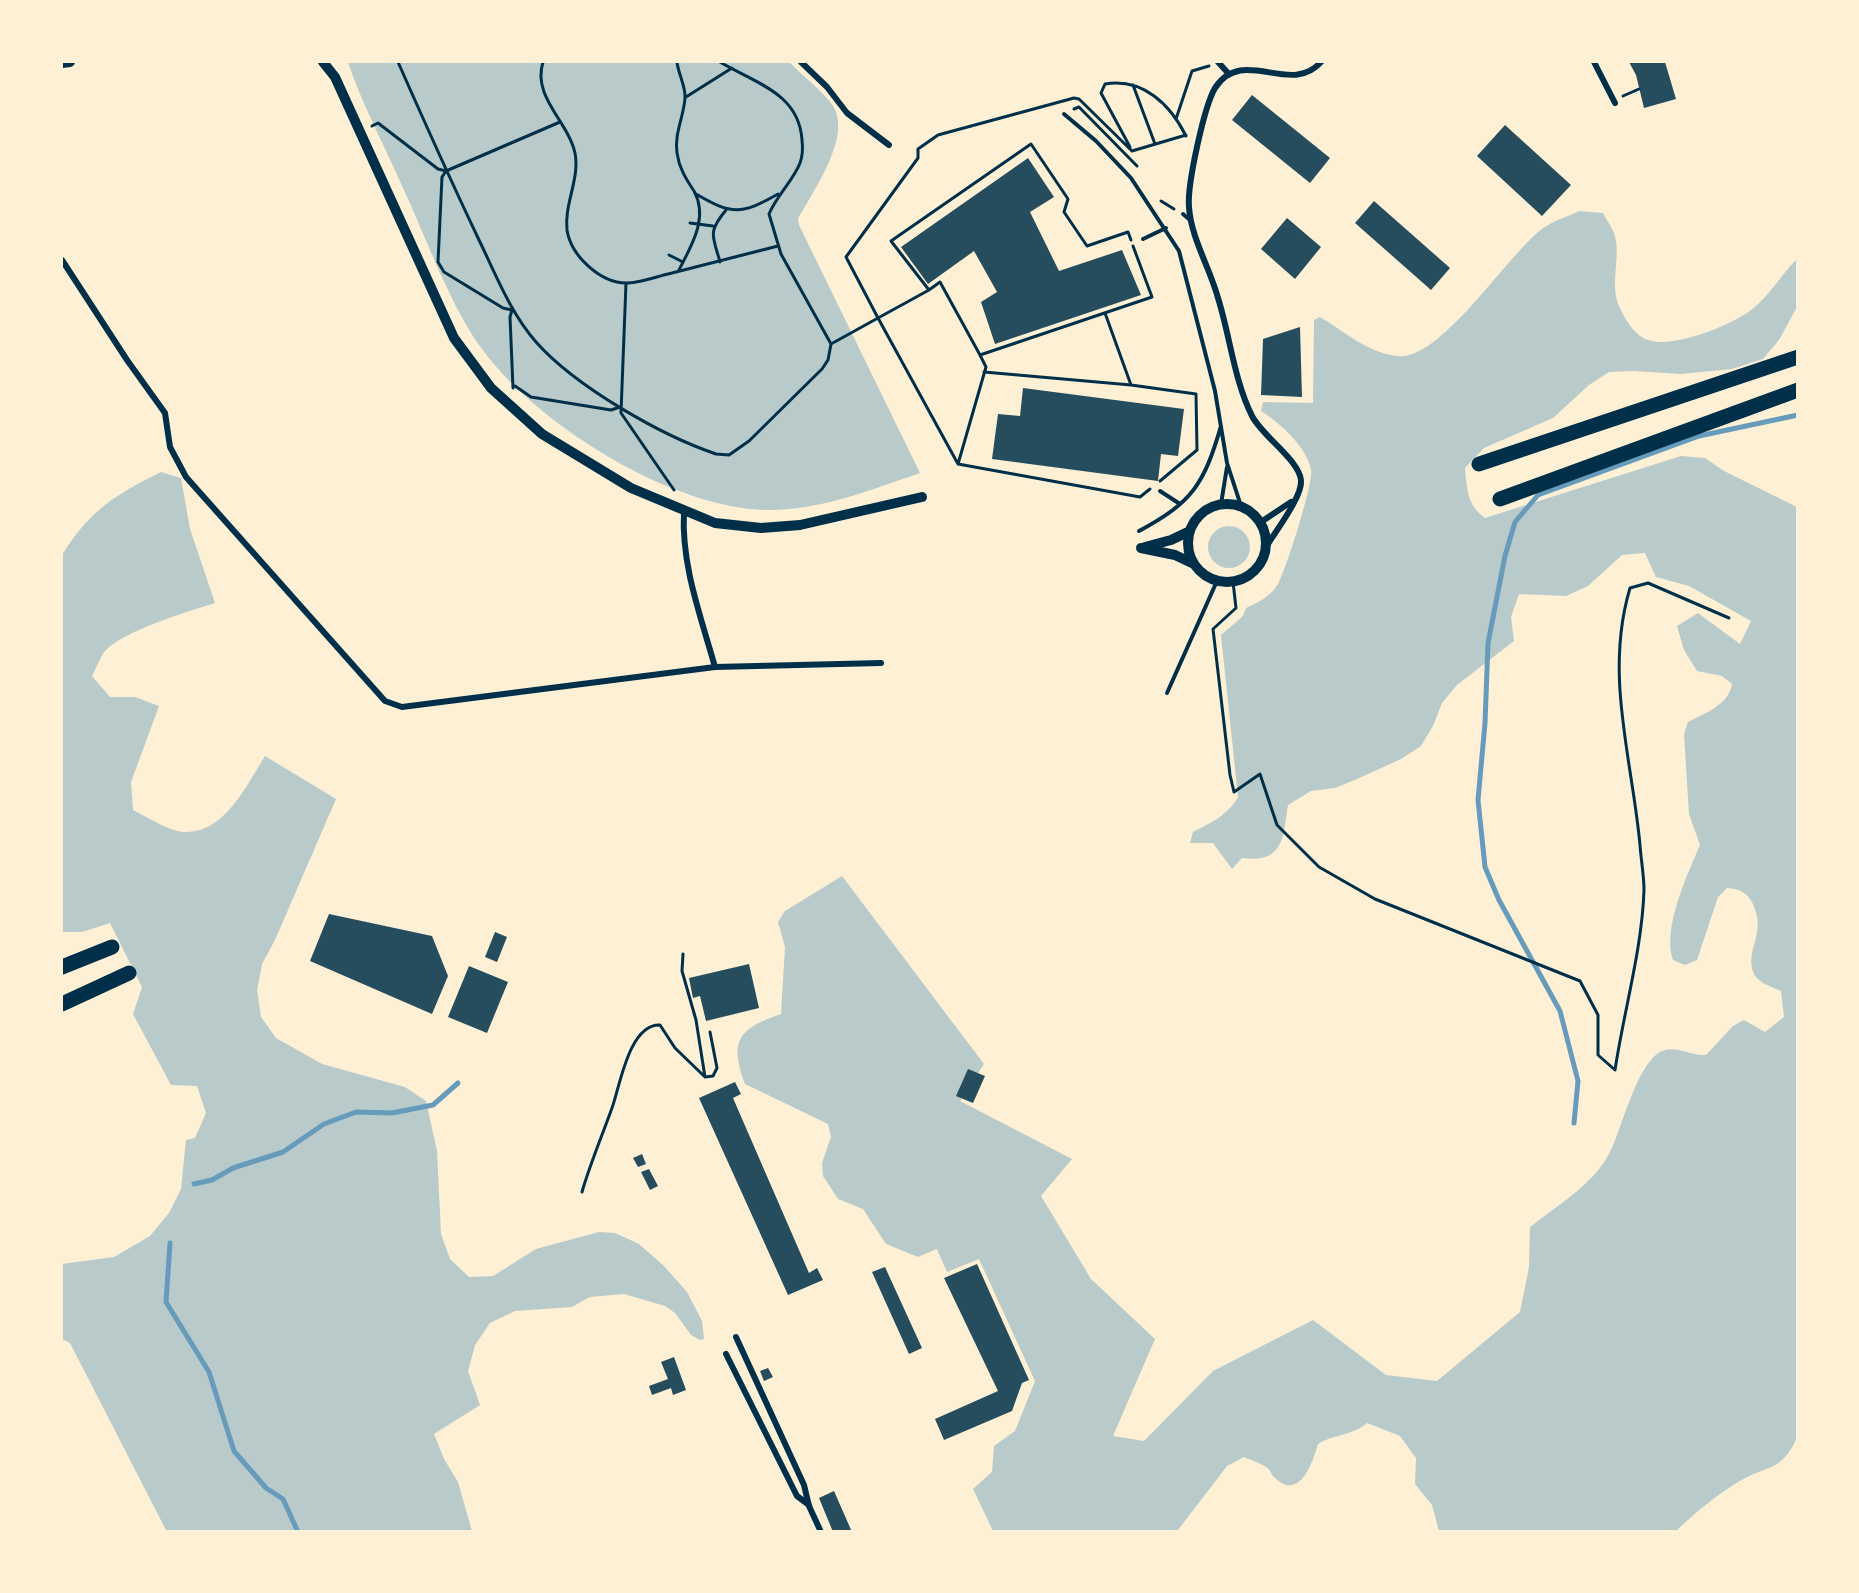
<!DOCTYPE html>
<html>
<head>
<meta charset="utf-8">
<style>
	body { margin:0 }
	#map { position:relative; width:1859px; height:1593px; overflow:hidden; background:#fdf0d5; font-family:"DM Sans",sans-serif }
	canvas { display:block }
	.frame { position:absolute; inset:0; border:63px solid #fdf0d5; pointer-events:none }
</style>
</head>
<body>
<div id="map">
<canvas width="1859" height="1593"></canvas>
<div class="frame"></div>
</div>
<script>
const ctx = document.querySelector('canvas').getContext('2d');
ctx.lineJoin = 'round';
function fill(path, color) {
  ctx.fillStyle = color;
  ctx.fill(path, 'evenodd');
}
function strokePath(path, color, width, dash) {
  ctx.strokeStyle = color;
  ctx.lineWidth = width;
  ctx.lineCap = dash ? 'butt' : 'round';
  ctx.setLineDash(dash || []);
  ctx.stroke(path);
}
fill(new Path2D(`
	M348 62 790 63C803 76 819 88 831 103 855 133 813 191 798 219L799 225 920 473C870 490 819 511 766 510 670 508 534 423 479 345 450 304 426 238 404 190 387 151 361 102 348 62Z
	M1579 211 1603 213C1606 219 1611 226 1614 233 1622 257 1609 282 1619 306 1624 318 1635 336 1648 340 1673 349 1736 324 1755 307 1771 293 1782 274 1797 259V307L1779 340 1763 359 1732 369 1681 374 1633 371 1609 372 1589 385 1553 418 1484 448 1465 468C1467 489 1467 505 1485 518L1681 456 1705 458 1724 471 1797 507 1798 1436C1780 1474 1768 1464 1738 1482 1715 1496 1695 1513 1676 1531H1439L1432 1505 1415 1484 1416 1458 1400 1436 1367 1423C1352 1436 1334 1434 1318 1444 1313 1461 1300 1502 1275 1478 1271 1475 1271 1470 1266 1467 1260 1463 1251 1460 1244 1457L1227 1466 1178 1530 993 1531 973 1489 992 1472 994 1446 1015 1431 1035 1381 979 1259 947 1272 937 1249 918 1257 886 1244 863 1209 838 1199 823 1176 822 1163 831 1137 828 1124 745 1084C729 1040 738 1029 781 1014L785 947 778 922 785 911 842 876 984 1064 960 1101 1072 1159 1041 1196 1091 1279 1155 1339 1113 1436 1144 1441 1213 1371 1313 1320 1386 1375 1437 1381 1520 1312 1529 1267 1530 1227C1558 1205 1594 1184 1610 1152 1622 1129 1637 1062 1662 1051 1676 1045 1691 1056 1706 1055L1733 1026 1744 1020 1765 1032 1784 1017 1781 991C1770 986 1754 982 1752 968 1748 944 1766 934 1753 904 1747 892 1740 889 1727 888L1718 897 1697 960 1685 965 1673 960C1662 928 1687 876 1700 845L1689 814 1684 734 1688 722C1706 712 1728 706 1732 684L1722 676 1697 671 1684 650 1677 626 1698 613 1740 644 1751 621 1689 586 1656 577 1645 553 1622 555 1588 586 1566 596 1519 594 1511 617 1514 641 1457 685 1442 703 1433 726 1421 746 1401 759 1357 779 1335 788 1311 791 1288 805C1283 835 1285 864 1242 858L1232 869 1213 843H1190L1193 832C1211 823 1228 815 1238 797L1221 635 1243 616 1246 608C1259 602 1271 596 1278 584 1286 570 1314 482 1311 469 1305 445 1281 424 1261 411L1263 402 1313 403 1314 320 1320 317C1344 331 1368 353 1397 356 1440 362 1507 255 1542 229 1552 221 1567 217 1579 211Z
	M161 472 181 478 190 529 215 603C187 612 125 630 105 651 100 657 96 669 92 676L110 697H135L159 706 131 782 133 810C147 817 169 831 184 832 224 834 247 785 265 756L336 799 275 940 262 964 257 990 261 1017 276 1038 322 1064 405 1087 426 1101 437 1151 441 1234 450 1259 469 1277 493 1276 536 1249 599 1232 615 1233 639 1244 664 1266 687 1292 702 1321 704 1339 700 1340 691 1335 675 1313 665 1306 624 1294 590 1297 572 1307 515 1311 490 1323 475 1345 468 1371 480 1405 434 1434 444 1459 458 1482 472 1531 167 1532 70 1343 62 1339V1264L114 1257 150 1236 169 1213 181 1189 186 1140 195 1138 206 1113 197 1086 171 1085 133 1014 142 987 110 923 82 932H62V555C90 510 115 495 161 472Z
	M1208 547a21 21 0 1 1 42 0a21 21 0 1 1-42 0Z`), '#b9caca');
strokePath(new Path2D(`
	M1574 1123 1578 1081 1560 1011 1499 900 1485 867 1478 800 1485 723 1488 643 1505 556 1515 522 1538 495 1699 436 1798 415
	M194 1184 212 1180 233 1168 283 1152 324 1124 356 1112 392 1113 433 1105 458 1083
	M170 1243 166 1302 209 1372 234 1451 266 1488 283 1499 298 1532`), '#669bbc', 5);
fill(new Path2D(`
	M1629 62H1665L1676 99 1644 108 1636 75Z
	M1252 95 1330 158 1310 183 1232 120Z
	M1505 125 1571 185 1542 216 1477 156Z
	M1028 158 1054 197 1030 212 1059 271 1122 250 1141 295 995 344 981 302 997 292 974 251 928 284 901 247Z
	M1374 201 1450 268 1431 290 1355 223Z
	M1287 218 1321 247 1295 279 1261 249Z
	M1300 327 1302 397 1261 395 1263 339Z
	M1023 388 1184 409 1178 456 1161 454 1158 481 992 459 998 414 1020 416Z
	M329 914 432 936 448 976 432 1014 310 961Z
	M495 932 507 937 497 962 485 957Z
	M749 964 759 1008 706 1021 700 996 693 998 689 978Z
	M469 966 508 982 487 1033 448 1017Z
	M968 1069 985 1076 973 1103 956 1096Z
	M735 1082 741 1094 733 1098 809 1273 817 1268 823 1280 788 1295 699 1098Z
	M642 1154 646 1164 638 1167 633 1158Z
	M649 1169 658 1186 650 1190 641 1172Z
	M977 1264 1029 1380 1022 1383 1012 1411 944 1440 935 1419 998 1391 944 1278Z
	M885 1267 922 1348 909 1354 872 1272Z
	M674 1357 686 1390 673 1395 671 1388 652 1395 649 1386 668 1379 661 1362Z
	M768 1368 773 1377 764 1381 760 1371Z
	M834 1491 852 1532H833L819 1498Z`), '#264d5e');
strokePath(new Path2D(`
	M398 62C424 121 451 181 479 240 496 275 510 312 536 342 575 386 660 435 716 454L729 455 749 441 822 369 828 360 831 344 878 318 846 257 918 158V149L938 135 1074 98 1079 99 1132 151
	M543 62C532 97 568 121 575 153 580 179 564 204 567 230 571 256 601 284 628 283 643 282 658 276 672 273 708 264 743 255 778 246
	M677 62C678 73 686 87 685 98 684 116 674 134 677 153 679 168 686 179 694 191 709 218 691 246 679 270
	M720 62C755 83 799 93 802 140 803 148 803 155 800 163 793 181 777 195 769 214L781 254 831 344
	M1133 85 1155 144
	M1623 96 1639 89
	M686 97 732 68
	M1074 109 1079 107 1137 166
	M1176 119 1192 71 1209 66
	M372 126 378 123 438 169 446 171 560 122
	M1130 147 1101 93 1105 84C1143 78 1170 104 1186 136
	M1132 151 1186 135
	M446 171 442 177 438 262 444 272 503 308 512 310 510 317 513 388
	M696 194C732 215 741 215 778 194
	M1161 201 1174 209
	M690 223 713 226
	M669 255 683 262
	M720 262C713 236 707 233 726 210
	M626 283 621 413 674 490
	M929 290 940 282 980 355 1152 297 1133 246
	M1105 313 1131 385 1196 394 1197 450 1160 481
	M980 355 986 367 958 464 1140 497 1150 489
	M984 372 1131 385
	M515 386 531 397 611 410 620 407
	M958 464 878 318 929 290 891 241 1031 144 1068 199 1064 212 1087 246 1128 232 1131 240
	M1233 582 1236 608 1213 629 1230 775 1234 792 1260 774 1277 825 1319 867 1375 899 1580 981 1598 1015V1055L1615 1070C1624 1010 1642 950 1644 890 1644 875 1641 860 1640 845 1632 758 1604 675 1630 588L1648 583 1729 618
	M683 954 682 971 696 1020 705 1077
	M582 1192C590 1164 602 1136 612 1108 620 1086 629 1024 660 1025L675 1048 705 1077 713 1076 717 1068 710 1032`), '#003049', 3);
strokePath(new Path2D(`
	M1064 114 1096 141 1131 178 1179 251 1215 391 1227 463 1241 506
	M1183 214 1190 220
	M1143 239 1166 228
	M1160 491 1180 504
	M1221 504 1227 467
	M1139 531C1193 502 1204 484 1221 426
	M1167 693 1217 581`), '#003049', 4);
strokePath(new Path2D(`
	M801 62 827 87 847 113 889 145
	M1218 62 1228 73
	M1594 62 1615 103
	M62 260 127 360 165 413 170 447 186 477 385 701 402 707 715 667 881 663
	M684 512C681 565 701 617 715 667
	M1261 522 1291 502
	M1266 547C1275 532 1303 496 1301 480 1298 459 1263 437 1252 416 1234 380 1230 336 1218 298 1210 268 1191 238 1189 207 1187 185 1204 107 1215 88 1243 45 1290 97 1321 62
	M736 1337 804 1485 809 1506 821 1532
	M726 1354 797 1496 809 1505`), '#003049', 6);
strokePath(new Path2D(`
	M323 62 335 77 454 338 491 388 542 434 631 488 715 523 761 528 800 525 922 497
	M62 63 70 62
	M1188 543a39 39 0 1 1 78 0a39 39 0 1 1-78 0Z
	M1145 547 1171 540 1190 531
	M1141 548 1175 555 1194 564`), '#003049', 10);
strokePath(new Path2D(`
	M1479 464 1798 357
	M1500 499 1798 390
	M62 967 112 947
	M62 1004 129 973`), '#003049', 15);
</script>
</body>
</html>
